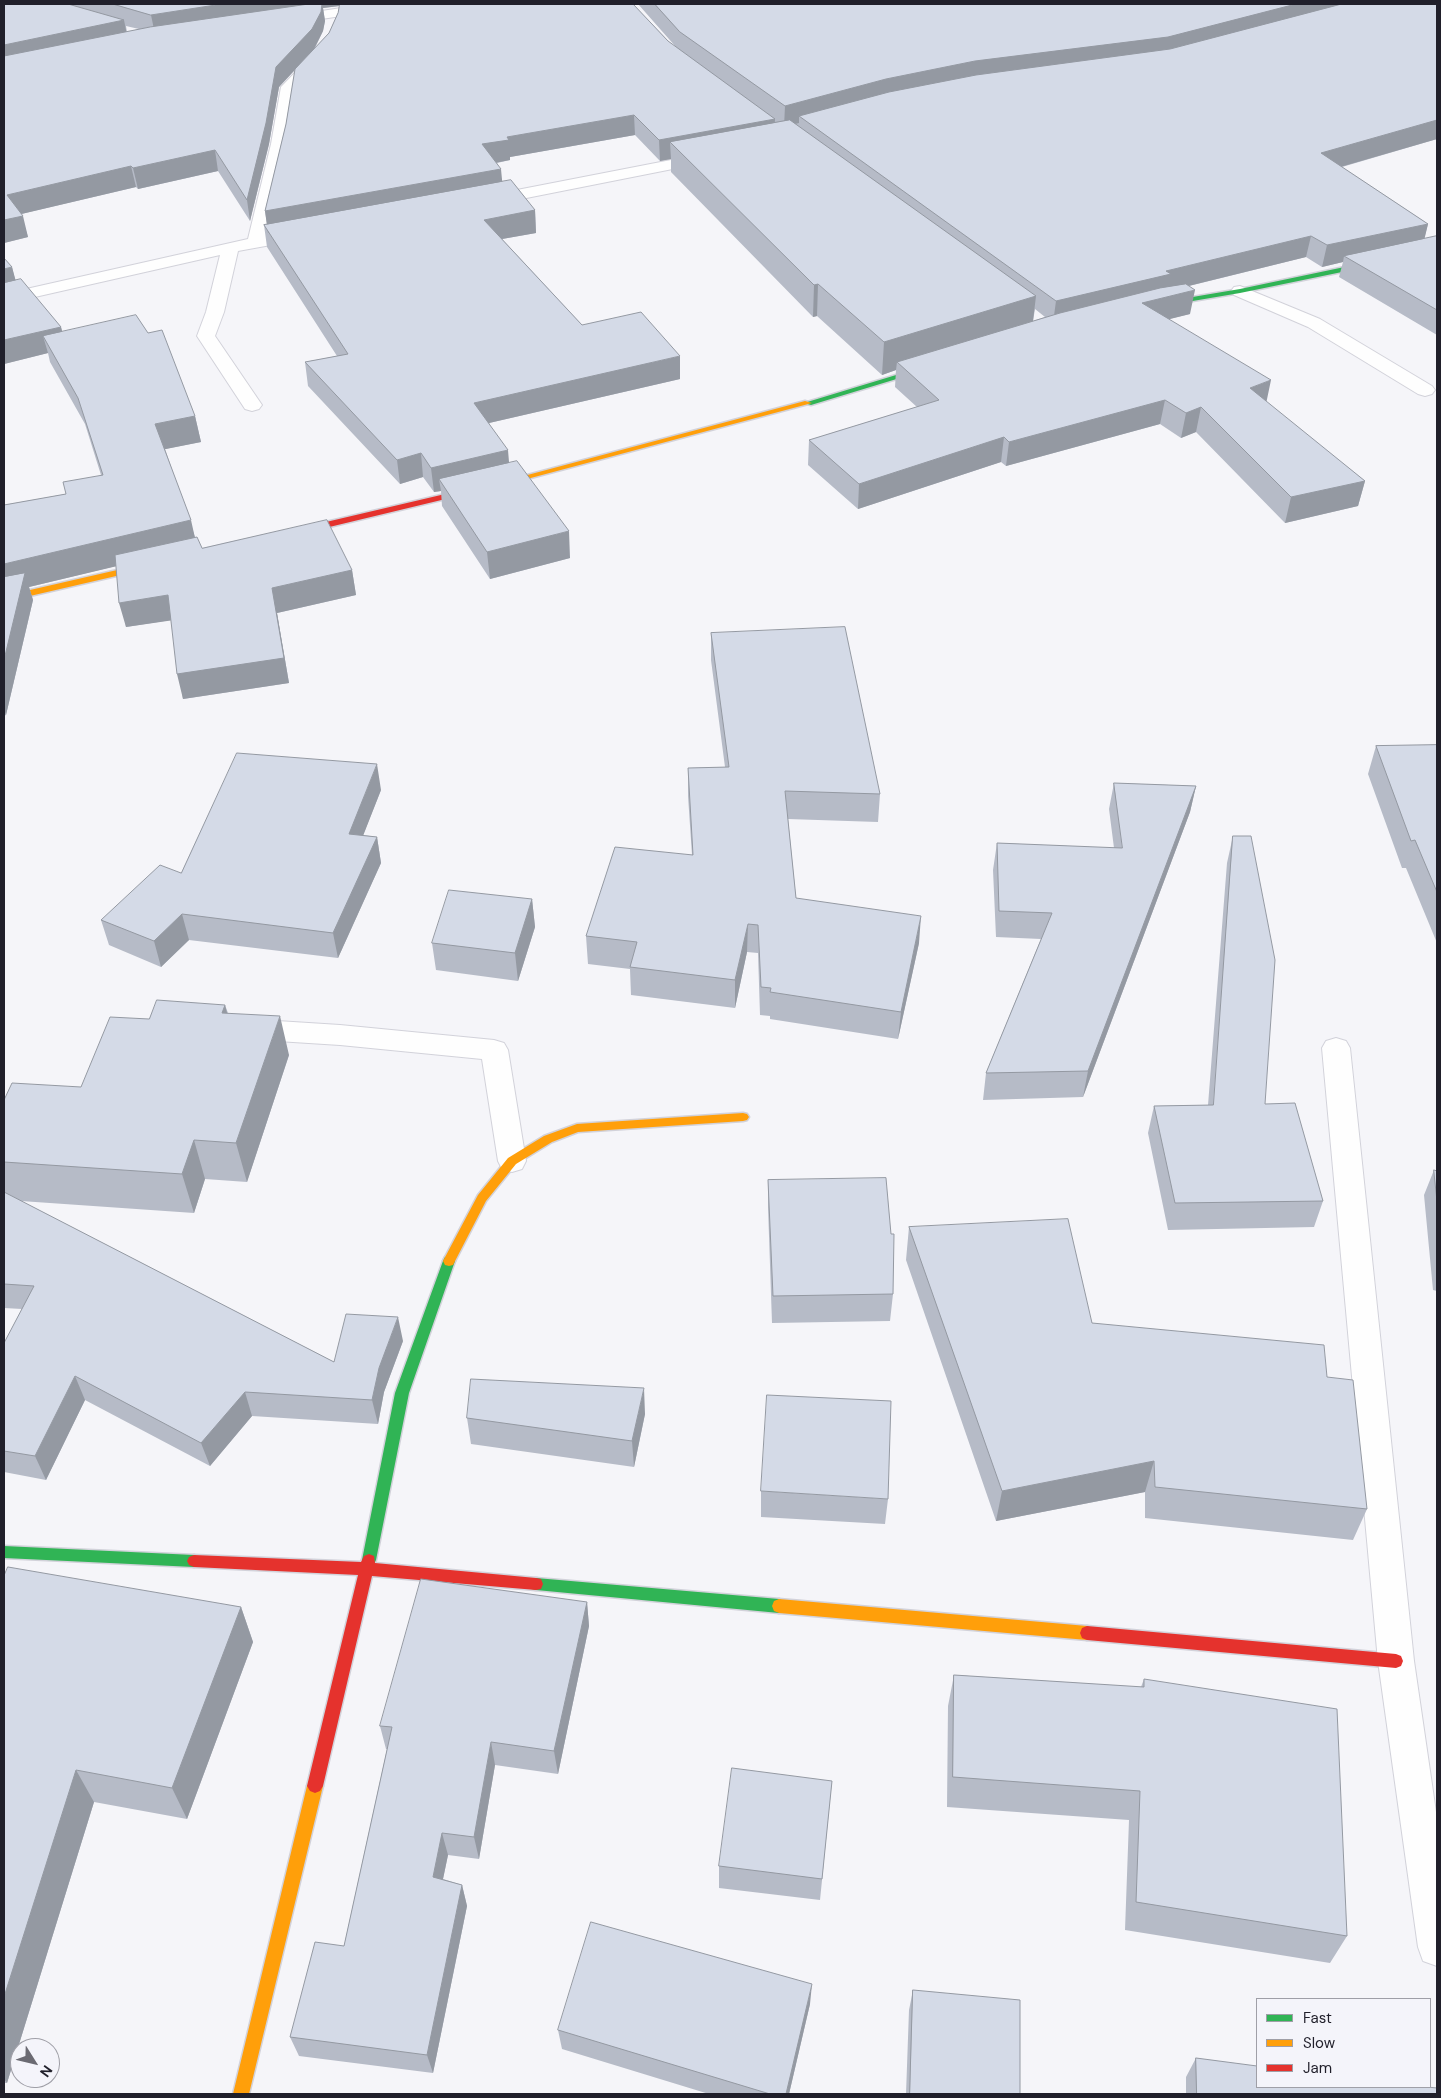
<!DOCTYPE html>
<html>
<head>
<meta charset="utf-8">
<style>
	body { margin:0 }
	#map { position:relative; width:1441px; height:2098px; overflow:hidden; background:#f5f5f9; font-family:"DM Sans",sans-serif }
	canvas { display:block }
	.frame { position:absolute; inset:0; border:5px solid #201f2a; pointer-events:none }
	.legend { position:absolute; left:1256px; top:1998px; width:175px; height:90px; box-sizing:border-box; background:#f4f4fa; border:1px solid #9f9fa7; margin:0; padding:6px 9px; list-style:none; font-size:15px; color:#201f2a }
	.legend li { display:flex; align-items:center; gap:10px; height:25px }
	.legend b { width:25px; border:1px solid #9f9fa7 }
	.north { position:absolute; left:10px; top:2038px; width:50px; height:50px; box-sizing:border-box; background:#f4f4fa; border:1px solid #9f9fa7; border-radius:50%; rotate:126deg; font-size:14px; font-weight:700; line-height:20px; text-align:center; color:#201f2a }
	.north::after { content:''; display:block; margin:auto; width:18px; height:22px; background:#6b6a72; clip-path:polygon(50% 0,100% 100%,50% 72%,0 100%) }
</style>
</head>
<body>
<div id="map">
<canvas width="1441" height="2098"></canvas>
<div class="frame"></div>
<ul class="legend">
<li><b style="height:6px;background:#30b455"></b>Fast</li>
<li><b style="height:6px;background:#ff9f0a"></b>Slow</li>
<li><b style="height:6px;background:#e5322d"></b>Jam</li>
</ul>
<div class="north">N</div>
</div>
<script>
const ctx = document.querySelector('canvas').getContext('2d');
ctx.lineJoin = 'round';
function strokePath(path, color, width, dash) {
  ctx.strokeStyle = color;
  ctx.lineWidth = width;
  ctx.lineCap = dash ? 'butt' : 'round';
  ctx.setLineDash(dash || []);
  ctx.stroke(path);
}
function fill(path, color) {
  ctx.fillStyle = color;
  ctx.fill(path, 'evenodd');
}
const street = new Path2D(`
	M368 4H402L400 7 395 8 288 24 283 23 281 20 283 17 288 16Z
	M318 53 323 54 325 57 296 88 287 144 266 235 304 229 310 230 313 234 310 238 304 239 238 251 224 312 215 336 262 405 259 409 252 411 245 409 197 336 206 312 220 255 4 304V294L248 239 271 144 281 87 313 54Z
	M707 153 713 155 715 158 713 161 486 206 480 205 478 201 480 197 486 196Z
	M1240 286 1320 319 1432 386 1435 390 1432 394 1425 396 1418 394 1308 327 1234 295 1231 291 1234 287Z
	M246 1019 340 1025 494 1040 504 1043 508 1050 526 1161 522 1169 512 1172 502 1169 498 1161 482 1059 340 1045 246 1039 236 1036 232 1029 236 1022Z
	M1336 1038 1346 1041 1350 1048 1414 1661 1437 1819V1966L1423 1961 1418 1947 1378 1661 1322 1048 1326 1041Z`);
const fast = new Path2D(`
	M1373 261H1376V265L1240 293 1157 307 1153 305 1157 303 1240 289Z
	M929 365 936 367 811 405 804 403Z
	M449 1256 453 1257 455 1261 409 1393 376 1560 374 1564 369 1566 364 1564 362 1560 395 1393 443 1261 445 1257Z
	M4 1546 194 1555 199 1557 201 1561 199 1565 194 1567 4 1558Z
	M536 1578 779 1599 784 1601 786 1606 784 1611 779 1613 536 1590 531 1589 529 1584 531 1579Z`);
const slow = new Path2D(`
	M1437 247V251L1373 265 1369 263Z
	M805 401 812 403 512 483H506L505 481Z
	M152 562 156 565 155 567 4 602V596Z
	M743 1113 747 1114 749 1117 747 1120 743 1121 578 1132 552 1142 516 1164 486 1201 453 1265 449 1266 445 1265 443 1261 478 1195 508 1158 544 1136 577 1124Z
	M779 1599 1087 1626 1092 1628 1094 1633 1092 1638 1087 1640 779 1613 774 1611 772 1606 774 1601Z
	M315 1779 320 1781 323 1786 249 2094H233L307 1786 310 1781Z`);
const jam = new Path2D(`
	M509 479H512V483L292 536 288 533 292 530Z
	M369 1554 374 1556 375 1563 536 1578 541 1579 543 1584 541 1589 536 1590 372 1576 323 1786 320 1791 315 1793 310 1791 307 1786 358 1575 194 1567 189 1565 187 1561 189 1557 194 1555 361 1562 364 1556Z
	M1087 1626 1396 1654 1401 1656 1403 1661 1401 1666 1396 1668 1087 1640 1082 1638 1080 1633 1082 1628Z`);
strokePath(street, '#d2d2da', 2);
strokePath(fast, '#d2d2da', 3);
strokePath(slow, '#d2d2da', 3);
strokePath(jam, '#d2d2da', 3);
fill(street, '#fefefe');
fill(fast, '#30b455');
fill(slow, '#ff9f0a');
fill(jam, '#e5322d');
fill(new Path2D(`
	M4 4H633L668 41 676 47 638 4H1437V139L1342 167 1428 224 1424 239 1437 236V335L1339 277 1343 262 1322 267 1306 257 1189 286 1190 314 1169 319 1266 402 1365 481 1358 506 1285 523 1196 432 1181 438 1160 424 1006 466 1001 462 858 509 808 465 809 440 917 407 895 387 896 370 882 375 817 316 813 317 671 172V159L660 161 635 135 510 157V160L497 163 502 181 535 210 536 233 502 239 582 325 680 379 489 423 509 463 570 558 490 579 442 506 441 491 434 492 423 477 400 484 308 386 305 362 337 356 267 247 264 225 267 224 265 211 286 124 295 70 279 87 269 144 250 221 218 171 138 189 136 187 21 214 28 237 4 243ZM340 6 338 13 329 33 315 48 323 31 325 21 323 8ZM126 26 139 29 127 32ZM1035 309 1045 317 1033 321Z
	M12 267 15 280 61 327 62 332 195 416 201 442 165 449 195 537 202 548 352 570 356 595 277 613 289 683 183 699 171 620 126 627 116 566 29 587 33 600 6 715 4 716V505L66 494 101 475 85 424 50 362 48 353 4 364Z
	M711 633 880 794 878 822 788 819 796 898 919 943 898 1039 770 1019V1016L760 1015 758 953 747 952 735 1008 631 995 630 969 588 964 586 936 692 855 688 796V768L725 767 711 660Z
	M1437 745V943L1406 868H1402L1368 774 1376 746Z
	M1114 783 1196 786 1190 812 1083 1097 983 1100 986 1073 1041 939 996 937 993 870 997 843 1114 848 1109 809Z
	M381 790 363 835 377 837 381 863 338 958 189 940 161 967 109 945 101 920 181 873Z
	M1233 836 1265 1104 1323 1201 1314 1227 1168 1230 1148 1133 1154 1106 1208 1105 1227 863Z
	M532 899 535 927 518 981 436 970 432 943Z
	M225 1005 228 1013 289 1055 247 1182 205 1179 194 1213 21 1201 334 1362 403 1341 384 1392 378 1424 252 1416 210 1466 85 1400 46 1480 4 1472V1343L22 1309 4 1308V1100L81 1087 149 1019Z
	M1434 1170 1437 1171V1291L1433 1290 1424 1195Z
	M768 1180 893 1294 890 1321 772 1323 768 1207Z
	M909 1227 1092 1323 1327 1377 1367 1509 1353 1540 1145 1518V1492L996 1521 906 1260Z
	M645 1414 634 1467 471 1444 467 1418Z
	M761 1491 888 1499 885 1524 761 1517Z
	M4 1576 241 1607 253 1642 187 1819 94 1802 7 2083H4Z
	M587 1602 589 1626 558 1774 495 1765 479 1859 448 1855 443 1879 462 1885 467 1906 433 2073 299 2056 290 2037 344 1946 387 1749H386L380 1726Z
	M954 1675 1141 1687 1144 1679 1347 1936 1330 1963 1125 1930 1129 1820 947 1807 948 1706Z
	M832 1781 820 1900 719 1888V1866Z
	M913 1990 1020 2094H906L909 2010Z
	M810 2004 789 2094H709L562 2049 558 2030Z
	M1196 2058 1437 2094H1186V2077Z`), '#b6bbc7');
fill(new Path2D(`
	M222 4H355L323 8 325 21 323 31 314 49 279 87 269 144 250 221 247 200 155 34 151 15Z
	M1296 4H1365L1165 57 799 116V123L784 127 785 106 886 79 975 61Z
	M124 20 128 40 4 66V45Z
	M634 115 635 135 510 157V160L484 165 482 144 507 137Z
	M775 119 774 140 670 142 671 159 660 161 659 140Z
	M1437 120V139L1316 174 1321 153Z
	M215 150 218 171 138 189 133 168Z
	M131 166 136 187 13 216 7 195Z
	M501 169 503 190 268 233 265 211Z
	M535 210 536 233 485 242 484 220Z
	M23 216 28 237 4 243V220Z
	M1428 224 1423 245 1344 256 1343 262 1322 267 1327 245Z
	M1311 236 1306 257 1168 291 1053 323 1056 301 1166 271Z
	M12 267 18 289 4 293V269Z
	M818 284 817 316 813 317 814 285Z
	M1195 290 1190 314 1138 327 1142 303Z
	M1036 296 1032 329 897 362 896 370 882 375 884 342Z
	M61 327 67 349 43 336 48 353 4 364V340Z
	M680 356V379L476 426 474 403Z
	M1271 380 1266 404 1250 388Z
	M1165 400 1160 424 1006 466 1009 442Z
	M1201 407 1196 432 1181 438 1186 413Z
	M195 416 201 442 161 450 155 424Z
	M1004 437 1001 462 858 509 859 484Z
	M508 450 510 474 439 479 441 491 434 492 431 468Z
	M421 453 423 477 400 484 397 460Z
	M1365 481 1358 506 1285 523 1291 497Z
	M191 520 197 547 29 587 33 600 6 715 4 709V564Z
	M569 531 570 558 490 579 487 552Z
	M352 570 356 595 277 613 289 683 183 699 177 674 272 588Z
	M168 595 174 620 126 627 119 603Z
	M377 764 381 790 354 859 349 834Z
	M1196 786 1190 812 1083 1097 1088 1071Z
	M377 837 381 863 338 958 333 933Z
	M532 899 535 927 518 981 515 953Z
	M182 914 189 940 161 967 154 941Z
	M921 916 919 943 898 1039 901 1012Z
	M748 924 747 952 735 1008V980Z
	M225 1005 235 1044 222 1013Z
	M280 1016 289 1055 247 1182 236 1143Z
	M194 1140 205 1179 194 1213 182 1174Z
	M398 1317 403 1341 384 1392 378 1424 372 1400 379 1368Z
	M75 1376 85 1400 46 1480 35 1456Z
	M644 1388 645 1414 634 1467 632 1441Z
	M245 1392 252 1416 210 1466 201 1443Z
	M1154 1461 1145 1492 996 1521 1002 1491Z
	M587 1602 589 1626 558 1774 554 1751Z
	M241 1607 253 1642 187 1819 172 1788Z
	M491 1742 495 1765 479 1859 474 1837Z
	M76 1770 94 1802 7 2083 4 2079V1997Z
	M442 1833 448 1855 439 1898 433 1877Z
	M462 1885 467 1906 433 2073 427 2055Z
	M812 1984 810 2004 789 2094H786Z`), '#9499a2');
const building = new Path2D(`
	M4 4H68L124 20 4 45Z
	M113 4H222L151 15Z
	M309 4H322L321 12 312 29 276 67 266 123 247 200 215 150 133 168 131 166 7 195 23 216 4 220V56L150 27Z
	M340 4H633L668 41 775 119 659 140 634 115 507 137 509 140 482 144 501 169 265 211 286 124 295 69 329 33 338 13Z
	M655 4H1296L1168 37 975 61 886 79 785 106 680 32Z
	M1342 4H1437V120L1321 153 1428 224 1327 245 1311 236 1166 271 1171 274 1056 301 799 116 889 92 976 75 1170 49Z
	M790 120 1036 296 884 342 818 284 814 285 670 142Z
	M511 180 535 210 484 220 582 325 641 312 680 356 474 403 508 450 431 468 421 453 397 460 305 362 348 354 264 225Z
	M1437 236V310L1344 256Z
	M4 258 12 267 4 269Z
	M21 279 61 327 4 340V283Z
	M1186 284 1195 290 1142 303 1271 380 1250 388 1365 481 1291 497 1201 407 1186 413 1165 400 1009 442 1004 437 859 484 809 440 939 400 897 362 1060 313 1160 288Z
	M136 315 148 333 162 330 195 416 155 424 191 520 4 564V505L66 494 63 482 103 475 78 398 43 336Z
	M517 461 569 531 487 552 439 479Z
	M327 520 352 570 272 588 284 658 177 674 168 595 119 603 115 555 197 537 202 548Z
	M25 573 4 660V577Z
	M845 627 880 794 785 791 796 898 921 916 901 1012 770 992 771 988 761 987 758 925 748 924 735 980 630 967 637 942 586 936 615 847 693 855 688 768 729 767 711 633Z
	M1437 745V892L1415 840 1411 841 1376 746Z
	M237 753 377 764 349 834 377 837 333 933 182 914 154 941 101 920 160 865 181 873Z
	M1114 783 1196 786 1088 1071 986 1073 1052 913 999 911 997 843 1122 848Z
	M1233 836H1251L1275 960 1265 1104 1295 1103 1323 1201 1175 1203 1154 1106 1213 1105Z
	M449 890 532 899 515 953 432 943Z
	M157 1000 225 1005 222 1013 280 1016 236 1143 194 1140 182 1174 4 1162V1100L12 1083 81 1087 110 1017 149 1019Z
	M1434 1170 1437 1171V1201Z
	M886 1178 891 1234H894L893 1294 773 1296 768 1180Z
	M4 1192 334 1362 346 1314 398 1317 379 1368 372 1400 245 1392 201 1443 75 1376 35 1456 4 1451V1343L34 1286 4 1284Z
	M1068 1219 1092 1323 1324 1345 1327 1377 1353 1380 1367 1509 1155 1487 1154 1461 1002 1491 909 1227Z
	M471 1379 644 1388 632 1441 467 1418Z
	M767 1395 891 1401 888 1499 761 1491Z
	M8 1567 241 1607 172 1788 76 1770 4 1997V1576Z
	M421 1579 587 1602 554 1751 491 1742 474 1837 442 1833 433 1877 462 1885 427 2055 290 2037 315 1942 344 1946 392 1727 380 1726Z
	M954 1675 1144 1687V1679L1337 1709 1347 1936 1136 1902 1140 1791 953 1777Z
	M732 1768 832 1781 822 1879 719 1866Z
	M591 1922 812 1984 786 2094H770L558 2030Z
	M913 1990 1020 2000V2094H910Z
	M1196 2058 1257 2066V2087H1427L1437 2088V2094H1197Z`);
fill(building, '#d4dae7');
strokePath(building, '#9499a2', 1);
</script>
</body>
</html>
